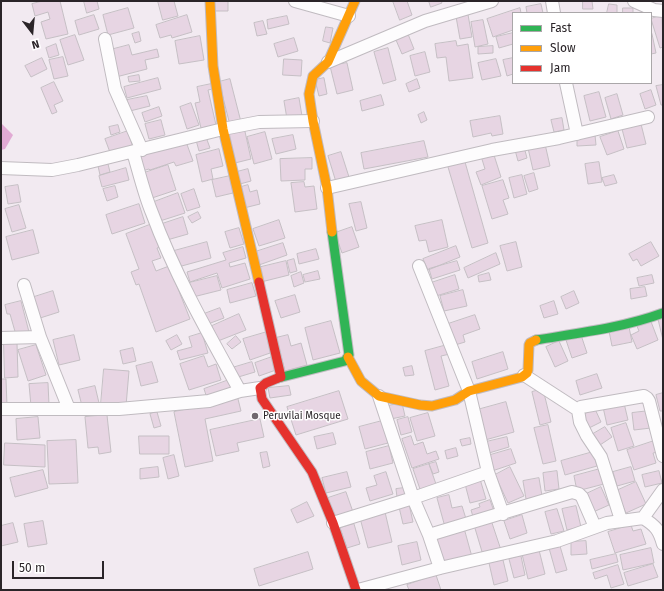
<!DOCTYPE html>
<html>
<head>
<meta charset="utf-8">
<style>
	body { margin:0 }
	#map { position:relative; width:664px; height:591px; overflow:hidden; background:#f2eaf1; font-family:"Fira Sans",sans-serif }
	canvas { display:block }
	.frame { position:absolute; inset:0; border:2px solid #2a2428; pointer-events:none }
	.legend { position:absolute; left:512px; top:12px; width:140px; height:72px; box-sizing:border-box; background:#fff; border:1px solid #aaa7a9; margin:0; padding:5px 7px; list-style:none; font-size:12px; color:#2a2428 }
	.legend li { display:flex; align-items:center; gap:8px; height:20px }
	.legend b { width:20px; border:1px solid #aaa7a9 }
	.north { position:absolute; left:12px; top:12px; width:40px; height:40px; -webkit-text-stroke:3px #fff; paint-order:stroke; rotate:164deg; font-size:11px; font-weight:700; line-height:16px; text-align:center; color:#2a2428 }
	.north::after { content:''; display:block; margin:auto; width:14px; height:18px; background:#2a2428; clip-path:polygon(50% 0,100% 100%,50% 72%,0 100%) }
	.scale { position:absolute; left:12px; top:561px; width:92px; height:18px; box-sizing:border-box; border:2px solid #2a2428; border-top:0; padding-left:5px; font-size:12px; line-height:14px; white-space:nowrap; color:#2a2428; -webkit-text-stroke:3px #fff; paint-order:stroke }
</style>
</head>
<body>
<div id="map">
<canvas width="664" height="591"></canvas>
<div class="frame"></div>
<ul class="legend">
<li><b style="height:5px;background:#30b455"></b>Fast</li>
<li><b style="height:5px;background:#ff9f0a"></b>Slow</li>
<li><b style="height:5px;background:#e5322d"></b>Jam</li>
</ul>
<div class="north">N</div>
<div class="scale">50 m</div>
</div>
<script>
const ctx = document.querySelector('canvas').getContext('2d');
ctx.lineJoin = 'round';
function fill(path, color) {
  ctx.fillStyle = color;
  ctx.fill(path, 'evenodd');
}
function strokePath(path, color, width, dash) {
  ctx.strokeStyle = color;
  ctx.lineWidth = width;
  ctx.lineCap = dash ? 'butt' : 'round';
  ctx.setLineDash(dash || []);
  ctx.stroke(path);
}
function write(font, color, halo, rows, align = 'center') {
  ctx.font = font + ' "Fira Sans",sans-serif';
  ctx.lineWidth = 3;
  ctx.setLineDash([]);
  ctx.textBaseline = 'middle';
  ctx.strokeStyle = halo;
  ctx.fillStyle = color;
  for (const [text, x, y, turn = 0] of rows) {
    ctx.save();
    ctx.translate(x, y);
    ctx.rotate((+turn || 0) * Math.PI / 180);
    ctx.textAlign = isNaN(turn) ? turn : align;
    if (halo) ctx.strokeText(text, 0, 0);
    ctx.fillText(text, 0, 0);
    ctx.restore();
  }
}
fill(new Path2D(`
	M1 123 13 135 5 149 1 150Z`), '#e1aad4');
const building = new Path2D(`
	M43 1H60L68 34 46 39 41 22 50 19 48 12 35 16 32 4Z
	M84 1H97L99 9 87 13Z
	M158 1H174L178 16 163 20Z
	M214 1H228V11H214Z
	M393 1H407L412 15 400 20Z
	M429 1H441L442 3 431 7Z
	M583 1H592L593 9H583Z
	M541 4 543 13H527L526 7Z
	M609 4 617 5V13H607Z
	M128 8 134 28 108 35 103 15Z
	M520 8 521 13H513V30L493 37 487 19Z
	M623 8H633V13H623Z
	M467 9 472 37 460 39 455 11Z
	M94 15 99 29 79 35 75 21Z
	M187 15 192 32 172 38 171 35 160 38 156 25Z
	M662 15 663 47 660 48 651 19Z
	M287 16 289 24 268 29 267 20Z
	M483 20 488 44 475 47 471 22Z
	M263 21 267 34 257 36 254 23Z
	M326 27 333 28 330 43 323 41Z
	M139 32 141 41 135 43 132 34Z
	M513 33V44L499 48 496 37Z
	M408 34 414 49 402 54 396 40Z
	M652 34 656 53 651 54V35Z
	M75 35 84 60 68 65 60 40Z
	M200 36 204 60 179 64 175 41Z
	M294 38 298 51 278 57 274 44Z
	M456 41 457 46 468 44 473 78 449 81 446 57 437 58 435 44Z
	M56 44 59 55 49 58 46 48Z
	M129 45 132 55 157 49 159 57 145 60 147 69 116 77 110 50Z
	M493 46V53L478 54V47Z
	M388 48 396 80 383 84 374 52Z
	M425 52 430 72 415 76 410 56Z
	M63 57 68 76 54 79 49 60Z
	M42 58 47 69 31 77 25 66Z
	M513 58V74L507 76 503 60Z
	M284 59 302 60 301 76 283 75Z
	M496 59 501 76 482 80 478 63Z
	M347 63 353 90 337 94 330 66Z
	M139 75 140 81 129 82 128 77Z
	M158 78 161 89 127 98 124 87Z
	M324 78 327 94 319 96 315 80Z
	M230 79 241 122 230 125 219 82Z
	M417 79 420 88 409 92 406 84Z
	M54 82 63 101 54 105 57 112 52 114 41 88Z
	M216 83 217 88 208 90 216 125 201 128 195 103 200 102 197 87Z
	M663 85V105H661L656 86Z
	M651 90 656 105 645 109 640 94Z
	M599 92 606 117 590 121 584 96Z
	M617 94 623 115 611 119 605 98Z
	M381 95 384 105 362 111 360 101Z
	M147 96 150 106 130 111 127 100Z
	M299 98 302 116 287 119 284 101Z
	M191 103 199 125 187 129 180 107Z
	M159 107 162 116 145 122 142 113Z
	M424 112 427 120 421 123 418 115Z
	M500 116 503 134 492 136 491 133 473 137 470 121Z
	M562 118 564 130 554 132 551 120Z
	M161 120 165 135 149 139 145 124Z
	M641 124 646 144 627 148 622 129Z
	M118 125 120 132 111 135 109 127Z
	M244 127 251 159 235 163 227 131Z
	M128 131 133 148 111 155 105 139Z
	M618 131 624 149 607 155 600 137Z
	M265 132 272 159 254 164 247 137Z
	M293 135 296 149 276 154 272 139Z
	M595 135 596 145 577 146V137Z
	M206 137 210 148 199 151 196 140Z
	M185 139 193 161 176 166 174 162 150 170 149 169 142 171 137 154Z
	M424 141 428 157 364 169 361 153Z
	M545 144 550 166 533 170 528 148Z
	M524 147 527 158 518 161 515 150Z
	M219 149 223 166 211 169 213 179 202 182 196 155Z
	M341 152 349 177 336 182 328 156Z
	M493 152 501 177 481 185 476 172 485 169 481 156Z
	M312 158V169H305V180L281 181 280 159Z
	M465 162 488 243 472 248 448 167Z
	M599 162 602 182 588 184 585 164Z
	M108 164 110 172 100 175 98 166Z
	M168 165 176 190 152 198 144 173Z
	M126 168 129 180 102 187 99 176Z
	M248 169 251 181 240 184 237 172Z
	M534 173 538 189 529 192 524 176Z
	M522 175 527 194 514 198 509 178Z
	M614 175 617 183 605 186 602 178Z
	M230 176 233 193 216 197 212 180Z
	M503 180 509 198 503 200 508 214 492 219 482 186Z
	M304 182 305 187 314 186 317 209 295 212 291 183Z
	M18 185 21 202 8 204 5 187Z
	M248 185 250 192 257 190 260 204 244 208 238 188Z
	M115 186 118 197 107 201 103 189Z
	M194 189 200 207 187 211 181 194Z
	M178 193 185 213 160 221 154 202Z
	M361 202 367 228 356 231 349 204Z
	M139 204 145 223 112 234 106 215Z
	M19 205 26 228 12 232 5 209Z
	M198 212 201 218 192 223 188 217Z
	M183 217 188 234 167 240 162 224Z
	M279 220 285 238 259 246 253 229Z
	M442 220 448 247 429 252 426 240 419 241 415 226Z
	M152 224 161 247 157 248 161 258 152 261 156 271 169 266 190 319 156 332 139 284 136 285 131 272 139 269 126 234Z
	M352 227 359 247 342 253 335 233Z
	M239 228 244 244 230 248 225 232Z
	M33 230 39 253 12 260 6 237Z
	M207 242 211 258 178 267 174 251Z
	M516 242 522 267 507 271 500 246Z
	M651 242 659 256 641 266 637 259 633 261 629 254Z
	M283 243 287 255 259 265 255 252Z
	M456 246 460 257 428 270 423 259Z
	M243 247 246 258 229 263 230 267 245 263 250 279 222 288 217 273 190 282 187 272 226 260 223 253Z
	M316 249 319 259 299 264 297 254Z
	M496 253 500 264 468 278 464 268Z
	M294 259 297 271 290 273 287 261Z
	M286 261 289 275 261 282 257 268Z
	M457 261 460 270 432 279 429 269Z
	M318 271 320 279 305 282 303 275Z
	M301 272 304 283 294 287 291 276Z
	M489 273 491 280 479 282 478 276Z
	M455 275 459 289 436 296 431 283Z
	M652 275 654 283 639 286 637 278Z
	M217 276 221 290 193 297 189 283Z
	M252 283 256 296 230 303 227 290Z
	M645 287 647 296 631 299 630 289Z
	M463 290 467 306 444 311 440 296Z
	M53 291 59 312 37 319 31 298Z
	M574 291 579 303 566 309 561 297Z
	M295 295 300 312 281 318 275 301Z
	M21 301 29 332 16 335 10 314H7L5 305Z
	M554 301 558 314 544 318 540 306Z
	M220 308 224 318 208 324 204 314Z
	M239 314 246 330 218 341 212 326Z
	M663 314V340L657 315Z
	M475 315 480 329 463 335 465 342 455 345 448 324Z
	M650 319 658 340 637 349 631 335 639 331 636 324Z
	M331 321 340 353 313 360 305 328Z
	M628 322 632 342 612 346 608 326Z
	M267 332 273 352 250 360 243 339Z
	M202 333 208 353 180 360 177 351 192 347 189 337Z
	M74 335 80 360 59 365 53 340Z
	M177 335 182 344 171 350 166 341Z
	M288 335 291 346 301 343 307 365 285 371 276 338Z
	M581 335 587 353 572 358 566 340Z
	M236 336 241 342 232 349 227 344Z
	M559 341 568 361 555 367 546 347Z
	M4 343H17L18 377 5 378Z
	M36 345 46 375 28 381 18 350Z
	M447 345 450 354 441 356 449 386 435 390 425 351Z
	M133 348 136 361 123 364 120 351Z
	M503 352 508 369 477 379 472 362Z
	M204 356 208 367 216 364 221 380 189 390 180 364Z
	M272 357 276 370 259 376 255 363Z
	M152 362 158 382 141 386 136 366Z
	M252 362 255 372 235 378 232 368Z
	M412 366 414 375 405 376 403 368Z
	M104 369 129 371 126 406 101 404Z
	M597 374 602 388 580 395 576 381Z
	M1 379H6L7 406H1Z
	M229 380 233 390 207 398 204 389Z
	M48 383 49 405 31 406 29 384Z
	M95 386 99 403 82 406 78 390Z
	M289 386 291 395 270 398 268 388Z
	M543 389 551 422 540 425 532 392Z
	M339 391 348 419 296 435 287 407Z
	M663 393V411H660L656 395Z
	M238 399 241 411 205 419 213 461 185 467 174 412Z
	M506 402 514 432 485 440 477 410Z
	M402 403 405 416 391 419 388 406Z
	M624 403 628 420 607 425 603 407Z
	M595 409 601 422 589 428 583 415Z
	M649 411 651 428 634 430 632 413Z
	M157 412 161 426 154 428 150 414Z
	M428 413 435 436 417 441 410 418Z
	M107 415 111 452 99 454 98 447 88 448 85 417Z
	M38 417 40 438 17 440 16 419Z
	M408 417 412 432 401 435 397 420Z
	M260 419 264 437 237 443 239 451 216 456 210 430Z
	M382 421 388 443 365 449 359 427Z
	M626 423 634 446 618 451 611 428Z
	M548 425 556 461 543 464 534 428Z
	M605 427 612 437 600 445 593 434Z
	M333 433 336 444 317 449 314 437Z
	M139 436H169V454H140Z
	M411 436 414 445 423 442 427 454 436 451 439 459 412 468 402 439Z
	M507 437 509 447 489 453 486 442Z
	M470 438 471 444 462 446 460 440Z
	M76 440 78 483 49 484 47 441Z
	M654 441 658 452 653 453 656 463 634 470 627 450Z
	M5 443 45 445V467L4 465Z
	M389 446 393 463 370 469 366 452Z
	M456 448 458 456 447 459 445 451Z
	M511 449 516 463 492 471 487 456Z
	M267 452 270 466 263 468 260 453Z
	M593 452 597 466 565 475 561 461Z
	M174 455 179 476 168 479 163 458Z
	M436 462 439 472 433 474 429 464Z
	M429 464 437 487 421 492 413 469Z
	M158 467 159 477 140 479V469Z
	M510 467 524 496 508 503 495 475Z
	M631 467 635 481 617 486 613 472Z
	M600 469 604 484 577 491 574 476Z
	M43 470 48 488 15 497 10 478Z
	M557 471 559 489 545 491 543 473Z
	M659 471 662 483 645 487 642 475Z
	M347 472 351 487 326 493 322 478Z
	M386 472 393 494 370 501 366 488 377 485 374 476Z
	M539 478 542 496 526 499 523 481Z
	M480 479 486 499 470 503 465 484Z
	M636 482 646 504 626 513 616 491Z
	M601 487 609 505 591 513 584 495Z
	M404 488 405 495 397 497 396 489Z
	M346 492 353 512 334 518 328 498Z
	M449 495 452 508 462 506 467 522 445 527 437 498Z
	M490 500 495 514 474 520 471 510 480 507 479 504Z
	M307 502 314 516 297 523 291 510Z
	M409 504 413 522 403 524 399 507Z
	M576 506 581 527 567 530 562 509Z
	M557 509 564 531 551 534 545 512Z
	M385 512 392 542 368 548 360 518Z
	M522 515 527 533 510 539 504 521Z
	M491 520 501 550 483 555 474 525Z
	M43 521 47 544 28 547 24 524Z
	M13 523 18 542 1 546V526Z
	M354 524 360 544 347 548 340 528Z
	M631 525 633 531 641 529 646 544 615 553 608 532Z
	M464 528 472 557 443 565 435 535Z
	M586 541 587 554 571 555V542Z
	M417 542 421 560 402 565 398 546Z
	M560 546 567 570 556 573 549 548Z
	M651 548 654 563 623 570 620 555Z
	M539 550 545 574 528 579 522 554Z
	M308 552 313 569 259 586 254 569Z
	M616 554 618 562 592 569 590 560Z
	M521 556 525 575 514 578 509 559Z
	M503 560 508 581 494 585 489 563Z
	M653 564 658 577 628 586 624 573Z
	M618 565 624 584 611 588 607 575 595 579 593 573Z
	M436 575 441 590H409L407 585Z`);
fill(building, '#e7d5e3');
strokePath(building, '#c5bfc4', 1);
const street = new Path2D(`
	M295 1 349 16
	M552 1 554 13
	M634 1 654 10 663 11
	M105 39 115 89 142 150
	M328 62 425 21 492 1
	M566 83 577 134
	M133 152C139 172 144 194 152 213 175 275 208 333 240 391L260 388
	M1 168 52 170 78 165 223 129 259 122 313 121
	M327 188 492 150 559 138 648 117
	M419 266 469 391 488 472 503 514
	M24 285 40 337 69 409
	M1 338 40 337
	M524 375 578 410
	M379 396 413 498 429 535 440 568
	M1 409H119L209 401 240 391
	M643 518 663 490
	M621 520 601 457 587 436 580 422 578 410 581 407 644 396 647 398 649 401 663 456
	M333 523 413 498 488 472
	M429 535 572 492 579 494 582 497 595 527
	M358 590 440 568 557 541 607 523 643 518C656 526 659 530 663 544`);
const fast = new Path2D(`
	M536 340C578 333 622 328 663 313
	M278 378 345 361 349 355 332 232`);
const slow = new Path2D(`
	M210 1 213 66 223 129 259 282
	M332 232 327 188 313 121 309 94 313 76 328 62 355 1
	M348 357 361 381 379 396 420 405 432 406 455 400 469 391 522 377 527 373 528 370 529 345 530 343 536 340`);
const jam = new Path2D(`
	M259 282 281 377
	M278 378 266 383 260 388 262 399 312 472 333 523 356 590`);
strokePath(street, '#c0bbc0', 14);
strokePath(fast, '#c0bbc0', 11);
strokePath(slow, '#c0bbc0', 11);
strokePath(jam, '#c0bbc0', 11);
strokePath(street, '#fdfcfd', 12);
strokePath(fast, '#30b455', 9);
strokePath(slow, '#ff9f0a', 9);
strokePath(jam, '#e5322d', 9);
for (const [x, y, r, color] of [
	[255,416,4,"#70696e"]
]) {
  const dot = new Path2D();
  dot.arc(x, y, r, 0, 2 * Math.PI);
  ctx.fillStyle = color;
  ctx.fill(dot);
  strokePath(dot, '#fff', 1.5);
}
write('10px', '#2a2428', '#fff', [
	["Peruvilai Mosque",263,416]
], 'left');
</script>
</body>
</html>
